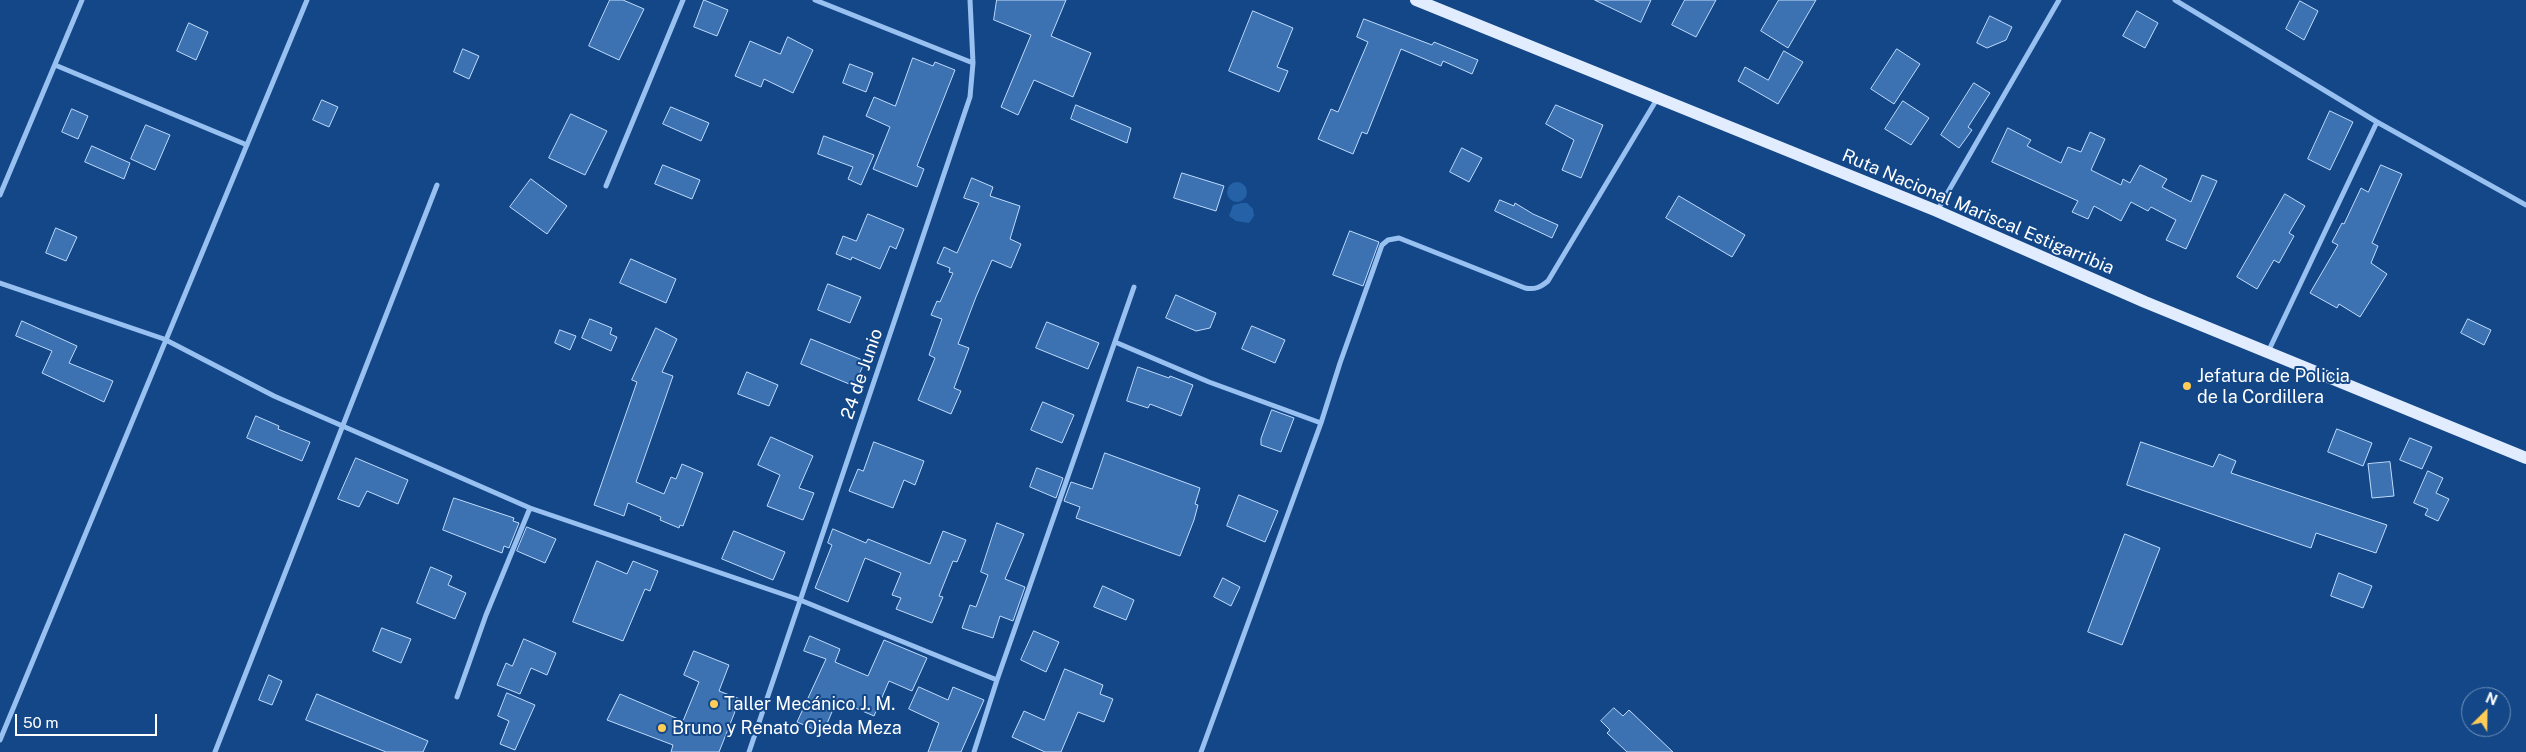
<!DOCTYPE html>
<html>
<head>
<meta charset="utf-8">
<style>
	body { margin:0 }
	#map { position:relative; width:2526px; height:752px; overflow:hidden; background:#134788; font-family:"Public Sans",sans-serif }
	canvas { display:block }
	.north { position:absolute; left:2461px; top:687px; width:50px; height:50px; box-sizing:border-box; background:#134788; border:1px solid #7191b8; border-radius:50%; rotate:23deg; font-size:14px; font-weight:700; line-height:20px; text-align:center; color:#fff }
	.north::after { content:''; display:block; margin:auto; width:18px; height:22px; background:#ffcd57; clip-path:polygon(50% 0,100% 100%,50% 72%,0 100%) }
	.scale { position:absolute; left:15px; top:714px; width:142px; height:22px; box-sizing:border-box; border:2px solid #fff; border-top:0; padding-left:6px; font-size:15px; line-height:18px; white-space:nowrap; color:#fff; -webkit-text-stroke:4px #134788; paint-order:stroke }
</style>
</head>
<body>
<div id="map">
<canvas width="2526" height="752"></canvas>
<div class="north">N</div>
<div class="scale">50 m</div>
</div>
<script>
const ctx = document.querySelector('canvas').getContext('2d');
ctx.lineJoin = 'round';
function fill(path, color) {
  ctx.fillStyle = color;
  ctx.fill(path, 'evenodd');
}
function strokePath(path, color, width, dash) {
  ctx.strokeStyle = color;
  ctx.lineWidth = width;
  ctx.lineCap = dash ? 'butt' : 'round';
  ctx.setLineDash(dash || []);
  ctx.stroke(path);
}
function write(font, color, halo, rows, align = 'center') {
  ctx.font = font + ' "Public Sans",sans-serif';
  ctx.lineWidth = 4;
  ctx.setLineDash([]);
  ctx.textBaseline = 'middle';
  ctx.strokeStyle = halo;
  ctx.fillStyle = color;
  for (const [text, x, y, turn = 0] of rows) {
    ctx.save();
    ctx.translate(x, y);
    ctx.rotate((+turn || 0) * Math.PI / 180);
    ctx.textAlign = isNaN(turn) ? turn : align;
    if (halo) ctx.strokeText(text, 0, 0);
    ctx.fillText(text, 0, 0);
    ctx.restore();
  }
}
fill(new Path2D(`
	M1227 192a10 10 0 1 1 20 0a10 10 0 1 1-20 0Z
	M1242 203H1247L1253 209 1254 216 1249 223 1236 221 1229 216 1233 205Z`), '#2561a7');
const building = new Path2D(`
	M610 0H623L644 9 619 60 589 46Z
	M704 0 728 10 717 36 694 27Z
	M997 0H1066L1051 36 1091 53 1073 97 1034 80 1018 115 1001 107 1031 35 994 20Z
	M1595 0H1651L1641 22Z
	M1685 0H1716L1696 37 1672 25Z
	M1779 0H1816L1788 48 1761 31Z
	M2300 1 2318 11 2304 40 2286 29Z
	M1253 11 1293 28 1277 67 1288 71 1279 92 1229 71Z
	M2137 11 2158 23 2145 48 2123 36Z
	M1990 16 2012 27 2006 40 1987 48 1977 43Z
	M1364 19 1432 45 1434 42 1478 60 1472 74 1443 61 1441 66 1401 49 1367 134 1362 132 1353 154 1318 139 1331 109 1338 112 1368 42 1357 37Z
	M189 23 208 32 196 60 177 51Z
	M788 37 813 50 793 93 764 79 761 87 735 76 750 41 780 54Z
	M463 49 479 56 469 79 454 72Z
	M1897 49 1920 64 1894 104 1871 89Z
	M1784 51 1803 62 1778 104 1738 81 1745 67 1768 80Z
	M913 58 933 66 935 62 955 70 917 166 924 169 917 187 873 169 890 127 866 116 874 97 895 106Z
	M850 64 873 73 866 92 843 83Z
	M1974 83 1990 93 1968 127 1972 130 1959 148 1941 135Z
	M322 100 338 107 329 127 313 120Z
	M1903 101 1929 118 1911 145 1885 129Z
	M1076 105 1131 128 1127 143 1071 119Z
	M1556 105 1603 125 1581 178 1562 170 1574 140 1546 124Z
	M671 107 709 123 701 141 663 124Z
	M72 109 88 116 78 139 62 132Z
	M2330 111 2353 122 2330 170 2308 159Z
	M571 114 607 131 585 175 549 158Z
	M146 125 170 135 155 170 131 159Z
	M2008 128 2031 140 2027 146 2061 163 2068 147 2081 152 2090 132 2105 139 2091 170 2121 185 2123 179 2130 183 2140 165 2167 179 2162 187 2191 202 2202 175 2217 181 2186 249 2166 240 2176 220 2151 207 2148 211 2131 202 2121 221 2094 206 2088 219 2072 212 2078 201 1992 162Z
	M824 136 874 155 861 185 848 179 853 167 818 154Z
	M92 146 130 163 124 179 85 162Z
	M1462 148 1482 158 1469 182 1450 172Z
	M663 165 700 180 692 199 655 184Z
	M2381 165 2402 174 2372 243 2378 246 2371 263 2387 274 2360 317 2339 304 2337 308 2310 293 2338 245 2332 242 2342 223 2344 224 2361 188 2368 192Z
	M1182 173 1224 186 1216 211 1174 198Z
	M972 178 993 187 990 196 1020 206 1010 239 1021 244 1011 268 992 260 976 297 958 344 969 348 954 388 961 391 951 414 918 400 935 358 929 355 942 319 931 315 937 301 940 302 953 273 949 272 950 268 937 263 944 247 957 253 979 203 964 198Z
	M531 179 567 206 547 234 510 207Z
	M2285 194 2305 206 2289 233 2294 236 2279 263 2274 260 2257 289 2237 277Z
	M1679 196 1745 235 1732 257 1666 218Z
	M1500 200 1514 206 1515 203 1533 214 1558 225 1552 238 1495 211Z
	M868 214 904 229 896 249 890 246 880 269 852 257 851 260 836 254 843 236 856 241Z
	M56 228 77 237 66 261 46 253Z
	M1350 231 1379 242 1363 286 1333 275Z
	M631 259 676 279 666 303 620 283Z
	M828 284 861 297 850 323 818 310Z
	M1176 295 1216 313 1210 328 1196 331 1166 318Z
	M590 319 612 328 610 334 617 337 611 351 582 338Z
	M2468 319 2491 330 2484 345 2461 333Z
	M22 321 77 346 69 363 113 381 104 402 42 373 52 351 16 336Z
	M1047 322 1099 343 1088 369 1036 348Z
	M1252 326 1285 340 1275 363 1242 349Z
	M656 328 677 339 662 372 673 376 636 482 664 494 671 477 676 479 682 464 703 473 683 526 680 525 679 528 660 520 661 517 628 503 624 516 594 505 637 382 632 380Z
	M560 330 576 336 570 350 555 343Z
	M811 339 865 361 854 386 801 364Z
	M1138 367 1169 378 1170 376 1193 385 1181 416 1150 404 1148 408 1127 401Z
	M747 372 778 385 769 406 738 394Z
	M1043 402 1074 415 1062 443 1031 430Z
	M1272 410 1294 418 1281 452 1261 445V439Z
	M256 416 279 426 278 429 310 442 302 461 247 438Z
	M2337 429 2372 443 2363 466 2328 452Z
	M771 437 813 456 799 488 814 493 803 520 767 506 780 475 758 465Z
	M2410 438 2432 447 2422 469 2400 460Z
	M874 442 924 461 915 485 904 480 893 508 849 491 858 469 863 471Z
	M2141 442 2213 467 2219 454 2236 461 2231 473 2387 525 2376 553 2316 533 2311 548 2127 485Z
	M1105 453 1200 488 1195 504 1198 505 1194 520 1180 556 1076 518 1080 507 1064 501 1071 482 1092 489Z
	M356 458 408 480 398 504 367 491 359 507 338 499Z
	M2390 462 2394 496 2372 498 2368 464Z
	M1037 468 1063 478 1056 498 1030 487Z
	M2428 471 2443 478 2436 493 2449 499 2438 521 2425 515 2428 509 2414 503Z
	M1239 495 1278 511 1265 542 1227 526Z
	M454 498 514 518 513 521 519 523 509 548 504 546 502 553 443 530Z
	M997 523 1024 534 1005 579 1025 587 1013 621 1000 616 993 638 962 628 970 605 976 607 988 575 981 572Z
	M527 527 556 539 545 563 517 551Z
	M833 529 866 543 868 539 930 564 943 531 966 540 957 562 953 561 939 596 943 597 932 623 896 609 901 598 892 595 901 573 865 558 848 602 815 588 832 545 828 543Z
	M734 531 785 552 773 580 722 559Z
	M2125 534 2160 548 2122 645 2088 632Z
	M597 561 627 574 633 561 658 571 650 591 645 589 623 641 573 622Z
	M431 567 452 576 448 585 466 593 455 619 417 603Z
	M2339 573 2372 586 2363 608 2331 596Z
	M1223 578 1240 587 1231 606 1214 597Z
	M1103 586 1134 600 1126 620 1094 607Z
	M382 628 411 639 401 663 373 651Z
	M1034 631 1059 642 1046 672 1021 660Z
	M810 636 840 649 835 662 868 676 884 640 927 658 912 691 889 681 874 716 837 700 823 733 797 722 826 659 804 651Z
	M524 639 556 653 547 675 531 668 520 694 497 685 506 663 512 666Z
	M694 651 729 665 719 691 740 699 719 752H671L673 745 607 720 620 694 683 721 699 682 684 675Z
	M1065 669 1103 685 1100 694 1113 699 1104 722 1078 712 1061 752H1045L1012 737 1024 711 1044 720Z
	M269 675 282 681 272 705 259 700Z
	M919 687 948 700 953 687 984 700 961 752H928L939 723 909 709Z
	M507 693 535 705 515 750 500 744 509 721 498 716Z
	M317 694 428 741 423 752H386L306 720Z
	M1614 708 1623 716 1629 710 1673 752H1627L1607 733 1610 730 1601 721Z`);
fill(building, '#3c71b2');
strokePath(building, '#bfdbfc', 1);
strokePath(new Path2D(`
	M815 0 973 63
	M2175 0 2377 122 2526 205
	M55 65 247 145
	M606 186 683 0
	M0 195 82 0
	M1937 211 2059 0
	M0 283 164 339 274 396 530 508 800 600 997 680
	M1115 342 1209 382 1321 423
	M2268 352 2377 122
	M457 697 486 615 530 508
	M0 740 307 0
	M215 752 437 185
	M749 752 970 97 973 63 970 0
	M974 752 997 680 1134 287
	M1201 752 1321 423 1340 363 1382 245 1388 240 1399 238 1525 288C1535 290 1541 287 1548 281L1657 99`), '#98c0f0', 5);
strokePath(new Path2D(`
	M1416 0 1937 211 2145 302 2526 458`), '#e1edff', 12);
for (const [x, y, r, color] of [
	[2187,386,5,"#ffcd57"],
	[714,704,5,"#ffcd57"],
	[662,728,5,"#ffcd57"]
]) {
  const dot = new Path2D();
  dot.arc(x, y, r, 0, 2 * Math.PI);
  ctx.fillStyle = color;
  ctx.fill(dot);
  strokePath(dot, '#134788', 2);
}
write('18px', '#fff', '#134788', [
	["Ruta Nacional Mariscal Estigarribia",1978,212,23],
	["24 de Junio",862,374,-71]
]);
write('18px', '#fff', '#134788', [
	["Jefatura de Policia",2197,376],
	["de la Cordillera",2197,397],
	["Taller Mecánico J. M.",724,704],
	["Bruno y Renato Ojeda Meza",672,728]
], 'left');
</script>
</body>
</html>
